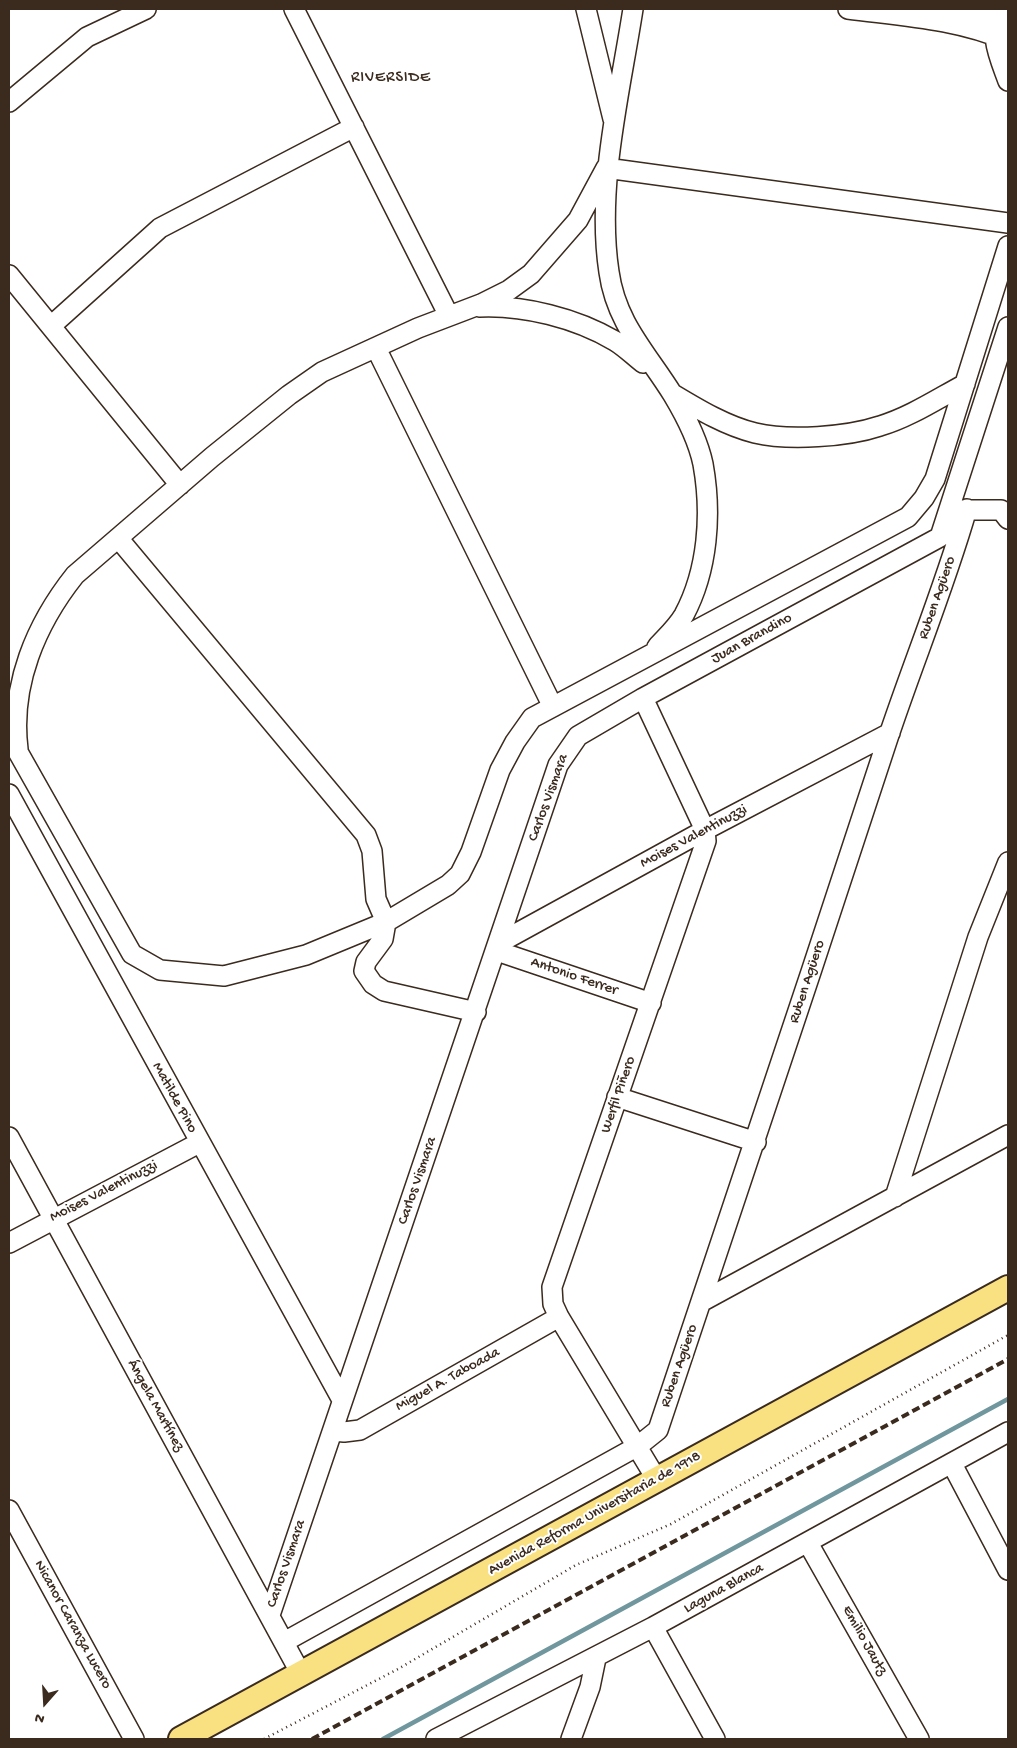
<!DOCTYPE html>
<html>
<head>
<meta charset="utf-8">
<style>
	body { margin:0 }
	#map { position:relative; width:1017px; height:1748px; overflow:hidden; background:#fff; font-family:"Gochi Hand",sans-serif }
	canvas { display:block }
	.frame { position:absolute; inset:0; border:10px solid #3b2a1e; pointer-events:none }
	.north { position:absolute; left:20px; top:1678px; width:50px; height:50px; -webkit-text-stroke:4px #fff; paint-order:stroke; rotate:199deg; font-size:14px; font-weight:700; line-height:20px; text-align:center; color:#3b2a1e }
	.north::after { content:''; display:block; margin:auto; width:18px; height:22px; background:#3b2a1e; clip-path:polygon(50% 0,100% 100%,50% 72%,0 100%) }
</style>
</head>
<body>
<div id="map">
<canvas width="1017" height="1748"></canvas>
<div class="frame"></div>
<div class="north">N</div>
</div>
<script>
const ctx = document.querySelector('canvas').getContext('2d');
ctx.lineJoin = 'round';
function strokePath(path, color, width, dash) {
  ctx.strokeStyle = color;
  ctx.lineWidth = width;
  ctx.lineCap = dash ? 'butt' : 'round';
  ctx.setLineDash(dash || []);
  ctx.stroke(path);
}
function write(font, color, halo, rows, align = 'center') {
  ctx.font = font + ' "Gochi Hand",sans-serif';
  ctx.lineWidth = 4;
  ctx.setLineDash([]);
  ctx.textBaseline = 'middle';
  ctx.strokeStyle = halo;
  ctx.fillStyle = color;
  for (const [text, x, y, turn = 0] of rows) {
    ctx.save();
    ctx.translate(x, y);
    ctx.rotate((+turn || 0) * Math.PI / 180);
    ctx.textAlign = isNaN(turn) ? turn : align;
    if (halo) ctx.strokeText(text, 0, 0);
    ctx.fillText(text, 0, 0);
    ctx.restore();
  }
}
strokePath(new Path2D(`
	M383 1739 1008 1399`), '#70969e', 4.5);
const minor = new Path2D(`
	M294 9 449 316
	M586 9 613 119
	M633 9C620 93 596 187 609 272 616 323 647 353 673 395 685 415 698 440 703 464 712 514 708 570 684 615 677 627 666 637 657 647
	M848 9C901 16 958 19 1008 41
	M934 9 1008 22
	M1003 9C987 33 999 56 1008 81
	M9 102 87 37 146 9
	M9 275 180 485
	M479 307C524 305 576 318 615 341 625 347 634 356 643 363
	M51 326 160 228 354 127
	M376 348 553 707
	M673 394C698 409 726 426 755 433 789 441 847 437 880 426 910 417 937 399 965 384
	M954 510H1001L1008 519
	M118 538 366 835 372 851 376 899 386 922 383 939 366 962 364 971 373 984 384 991 476 1012
	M643 698 705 830 706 841 552 1287 553 1304 559 1317 657 1480
	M9 736 132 954 160 970 224 976 306 955 386 922 448 885 460 874 471 852 500 770 515 742 532 718 908 517 924 498 935 479 1008 246
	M18 749C10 685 36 624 75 575L212 457 289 395 322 372 418 328 481 304 509 290 531 274 578 220 606 168 1008 223
	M9 794 342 1400
	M499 943 705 830 890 733
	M497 951 651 1003
	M617 1097 756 1142
	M9 1137 301 1674
	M895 1197 978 937 1008 862
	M9 1243 199 1143
	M701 1302 1008 1135
	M333 1431 344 1432 360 1430 559 1317
	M952 1464 1008 1570
	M9 1510 134 1739
	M808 1543 919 1739
	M270 1615 558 765 578 736 643 698 940 537 1008 327
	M653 1627 715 1739
	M284 1642 638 1446 658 1430C735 1202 811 973 886 744 912 665 944 589 967 509
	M436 1739 653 1627 1008 1432
	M571 1739 590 1687 596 1658`);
const major = new Path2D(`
	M181 1739 1008 1288`);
strokePath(minor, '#3b2a1e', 22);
strokePath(major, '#3b2a1e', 28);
strokePath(new Path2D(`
	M264 1739 398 1669 576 1565 671 1524 1008 1335`), '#3b2a1e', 2.5, [1, 4]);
strokePath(minor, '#fff', 19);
strokePath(major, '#f9e181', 24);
strokePath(new Path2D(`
	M312 1739 1008 1359`), '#3b2a1e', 4, [8, 4]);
write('15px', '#3b2a1e', '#fff', [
	["Ruben Agüero",938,598,-71],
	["Juan Brandino",752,639,-29],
	["Carlos Vismara",549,798,-70],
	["Moises Valentinuzzi",694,837,-28],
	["Antonio Ferrer",574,977,19],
	["Ruben Agüero",808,982,-72],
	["Werfil Piñero",619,1095,-71],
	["Matilde Pino",174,1098,61],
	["Carlos Vismara",418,1181,-71],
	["Moises Valentinuzzi",104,1192,-27],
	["Ruben Agüero",680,1366,-71],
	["Miguel A. Taboada",448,1380,-29],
	["Ángela Martínez",155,1406,61],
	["Avenida Reforma Universitaria de 1918",595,1514,-29],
	["Carlos Vismara",287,1564,-71],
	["Laguna Blanca",724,1589,-29],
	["Nicanor Caranza Lucero",72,1625,61],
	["Emilio Jautz",864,1641,61]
]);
ctx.letterSpacing = '1px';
write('16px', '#3b2a1e', '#fff', [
	["RIVERSIDE",391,79]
]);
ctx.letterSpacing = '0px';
</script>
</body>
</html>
